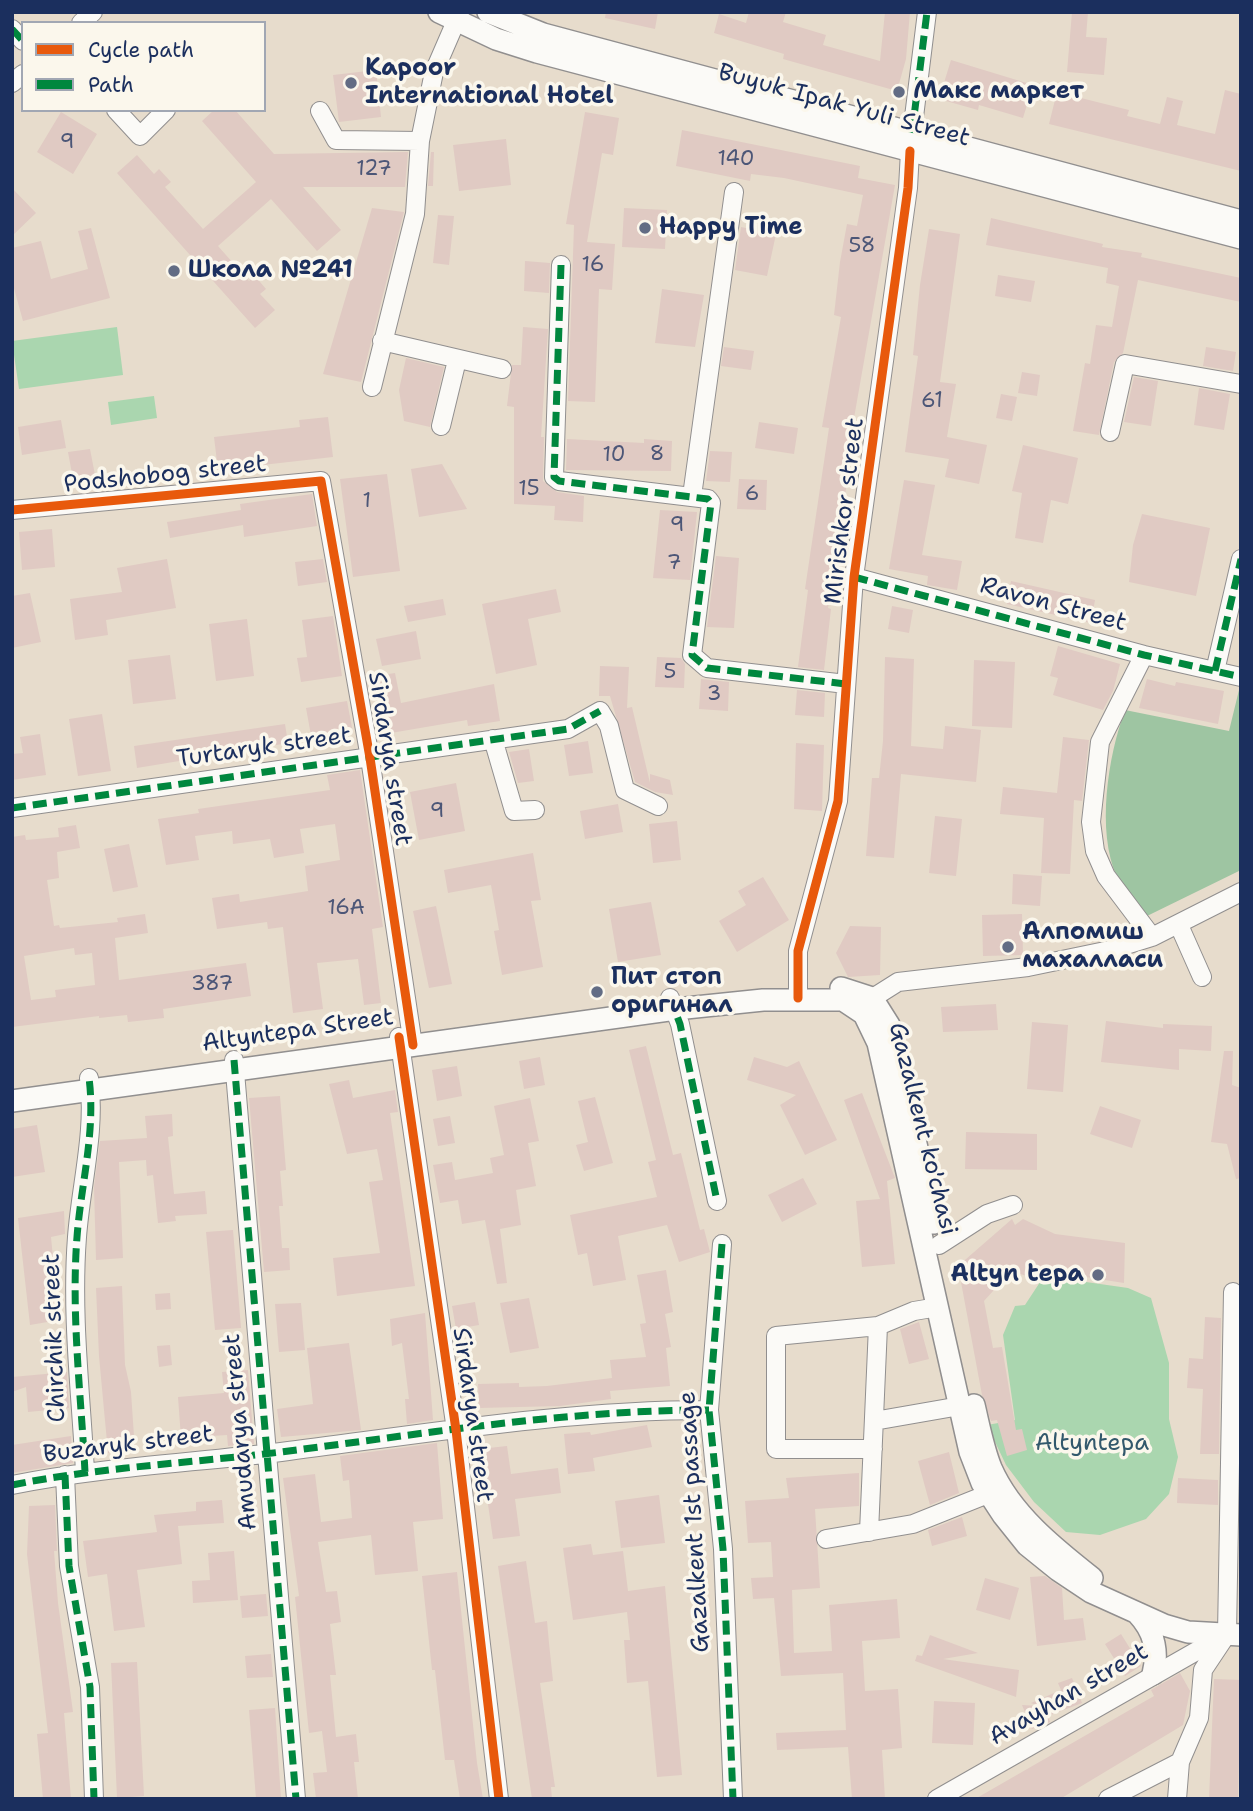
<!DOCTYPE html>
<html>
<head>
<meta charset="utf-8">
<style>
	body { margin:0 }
	#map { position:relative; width:1253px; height:1811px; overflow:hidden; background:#e7dccc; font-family:"Shantell Sans",sans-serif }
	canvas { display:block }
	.frame { position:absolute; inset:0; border:14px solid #1b2f5e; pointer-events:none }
	.legend { position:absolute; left:21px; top:21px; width:245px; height:91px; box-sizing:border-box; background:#fbf7ec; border:2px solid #a1a7b3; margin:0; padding:9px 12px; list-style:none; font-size:21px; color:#1b2f5e }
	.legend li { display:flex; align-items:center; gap:14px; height:35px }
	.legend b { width:35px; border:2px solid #a1a7b3 }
</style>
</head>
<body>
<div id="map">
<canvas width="1253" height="1811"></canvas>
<div class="frame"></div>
<ul class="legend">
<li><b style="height:9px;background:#e8590c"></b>Cycle path</li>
<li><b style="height:9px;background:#00873e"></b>Path</li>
</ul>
</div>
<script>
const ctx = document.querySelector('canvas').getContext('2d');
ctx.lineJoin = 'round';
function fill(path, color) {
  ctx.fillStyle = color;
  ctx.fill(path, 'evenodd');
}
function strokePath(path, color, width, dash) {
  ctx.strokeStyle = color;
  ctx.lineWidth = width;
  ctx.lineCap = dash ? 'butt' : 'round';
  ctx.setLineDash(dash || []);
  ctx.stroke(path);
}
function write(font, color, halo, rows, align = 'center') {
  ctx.font = font + ' "Shantell Sans",sans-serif';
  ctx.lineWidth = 7;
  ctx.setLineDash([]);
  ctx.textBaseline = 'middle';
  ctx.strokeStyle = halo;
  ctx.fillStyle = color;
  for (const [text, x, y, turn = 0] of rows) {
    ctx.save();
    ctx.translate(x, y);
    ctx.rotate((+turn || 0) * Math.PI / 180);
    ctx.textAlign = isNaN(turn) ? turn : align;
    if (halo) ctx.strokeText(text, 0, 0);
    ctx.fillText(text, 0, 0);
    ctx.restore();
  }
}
fill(new Path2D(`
	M117 327 123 375 19 389 12 341Z
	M154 396 157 418 111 425 108 402Z
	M1044 1276 1128 1288 1151 1298 1169 1363V1419L1178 1457 1169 1494 1146 1519 1100 1535 1066 1532 1034 1502 1006 1465 987 1425 1015 1420 1003 1335 1015 1306 1025 1305Z`), '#aad6af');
fill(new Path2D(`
	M1239 690 1241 870 1147 916C1138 904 1124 890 1117 877 1096 831 1108 756 1125 710L1229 731Z`), '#9ec5a2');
fill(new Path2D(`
	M606 12H658L655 29 605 18Z
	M749 12H786L783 22 826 35 823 45 880 61 885 12H910L906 59 897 91 783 59 784 54 714 33 719 14 746 23Z
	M1072 12H1088L1086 37 1107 38 1104 75 1067 72Z
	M951 60 1033 85 1023 118 979 105 978 110 939 99Z
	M376 70 381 117 339 122 333 75Z
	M1225 90 1241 94V171L1049 124 1057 92 1129 110 1127 116 1160 124 1167 97 1183 101 1177 125 1215 134Z
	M214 110H235L274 154 408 152 405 187H303L341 230 317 251 271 199 218 246 249 281 255 276 266 289 260 294 275 310 255 328 117 173 137 155 154 174 159 169 171 182 165 187 203 229 256 182 202 121Z
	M61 112 97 134 73 174 37 152Z
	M585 112 619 118 613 155 602 153 587 242 615 244 612 290 599 289 595 402 568 401 574 225 566 224Z
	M682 130 860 166 858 178 895 185 851 435 854 436 828 608 831 609 824 670 798 667 808 590 805 589 829 428 822 427 841 317 834 315 840 262 847 224 857 226 863 195 784 178 751 174 750 181 676 166Z
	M506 139 511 185 459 191 453 145Z
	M431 152H434L433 186H428Z
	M12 188 36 213 12 236Z
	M372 208 404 212 361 382 323 374Z
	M624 208 667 210 665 249 622 247Z
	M438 215 454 216 449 265 433 263Z
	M991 218 1103 244 1102 247 1142 253 1141 257 1241 278V302L1138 280 1123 353 1114 362 1099 435 1073 431 1085 363 1090 364 1096 325 1112 327 1119 286 1106 283 1108 268 986 245Z
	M741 227 776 234 767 276 735 270Z
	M91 228 110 298 23 321 12 281V248L41 241 51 279 88 269 78 231Z
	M929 229 960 234 940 382 956 384 947 437 987 445 979 484 945 477 949 459 905 452 918 356 913 355 920 285Z
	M525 261 550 263 549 293 524 291Z
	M998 275 1035 281 1031 302 995 296Z
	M662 289 704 295 695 347 655 343Z
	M523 327 548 329 541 437H544L543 481 557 492 584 496 583 522 554 520 555 506 514 504V407L507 406 512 365H521Z
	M724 347 754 351 751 370 721 366Z
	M1206 347 1236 352 1233 371 1203 366Z
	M406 358 444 367 430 427 404 421 399 390Z
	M1022 372 1040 375 1037 396 1018 393Z
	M1134 377 1158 381 1151 426 1124 422Z
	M1199 388 1230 394 1224 430 1194 425Z
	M1001 394 1017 397 1012 421 996 418Z
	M328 417 333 457 218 470 214 437 300 427 299 420Z
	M61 420 66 448 22 455 18 427Z
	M759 422 798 428 794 454 755 448Z
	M567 439 644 443V439L672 441 671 471 566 470Z
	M1023 445 1078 458 1068 504 1051 500 1043 543 1015 538 1022 493 1012 491Z
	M90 449 95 475 73 479 68 452Z
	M710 451 732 452 730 482 706 481Z
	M442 464 467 509 419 517 411 469Z
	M387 474 400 571 353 577 340 479Z
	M739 479 767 480 766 510 737 509Z
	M904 480 935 485 922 555 962 561 957 590 927 585 928 576 889 569Z
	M312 494 317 526 244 537 243 525 170 538 167 522 241 510 240 504Z
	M660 510 697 512 690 580 653 578Z
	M1142 514 1210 528 1196 596 1129 582 1133 545Z
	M52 529 55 567 22 570 19 532Z
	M716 556 739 558 734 628 707 627Z
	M167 559 176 608 106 620 108 635 75 640 70 599 122 592 117 568Z
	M323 559 327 582 298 586 295 562Z
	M1011 581 1095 600 1091 623 1007 604Z
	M556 589 561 612 528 619 537 665 496 674 482 604Z
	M30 593 41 642 12 648V596Z
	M443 599 446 615 408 622 404 606Z
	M892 606 913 610 909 633 888 629Z
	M333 616 342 676 301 682 297 658 307 657 302 620Z
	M247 619 254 676 216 681 209 624Z
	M416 631 421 659 382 666 376 639Z
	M1058 646 1120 664 1113 691 1103 710 1053 695 1058 678 1050 676Z
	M170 655 176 699 133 704 128 660Z
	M657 657 681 658 685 664 684 688 655 687Z
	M885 657 914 659 911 746 943 749 945 726 981 730 976 782 901 774 894 858 866 856 872 778H879L883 741Z
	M974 660 1015 662 1012 728 972 726Z
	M600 666 629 667 627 708 632 707 650 783V774L670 780 673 795 655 792 635 782 610 696H599Z
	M395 673 401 703 494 684 500 721 468 726 467 720 385 734 370 677Z
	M701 679 729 682 728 711 699 709Z
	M1147 679 1175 686 1176 682 1224 691 1218 724 1139 708Z
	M797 690 825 693 824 717 795 715Z
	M347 701 353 733 312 741 306 708Z
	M102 714 111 771 78 776 69 719Z
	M285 724 288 743 137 768 134 746Z
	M40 734 46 775 12 780V754L23 753 20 737Z
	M1063 737 1089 740 1082 801 1074 800 1070 874 1041 873 1044 818 1000 814 1003 787 1057 793Z
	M588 741 593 773 569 776 564 745Z
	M796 743 824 745 822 811 794 809Z
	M529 749 534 781 518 783 509 752Z
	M360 770 383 927 372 929 381 1003 364 1005 358 959 317 963 323 1009 293 1013 283 927 268 929 267 922 217 929 212 898 239 894 240 902 308 891 305 866 340 860 335 824 300 829 304 853 274 858 270 839 233 844 232 831 195 836 199 860 166 865 158 819 199 813 198 809 330 790 327 775Z
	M456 783 465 831 419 840 410 792Z
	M618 804 623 832 585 839 580 811Z
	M935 816 962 819 956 876 929 873Z
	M677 821 681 860 653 863 649 824Z
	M76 825 80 848 57 852 59 878 47 880 54 926 59 925 60 928 118 922 117 918 145 914 148 933 115 938 119 980 246 963 251 996 163 1009 164 1018 128 1022 127 1015 99 1018V1016L12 1027V837L25 835 26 840 59 837 58 828ZM74 948 75 955 92 953 95 985 55 990 56 997 31 1000 24 956Z
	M129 844 138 887 113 892 104 849Z
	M533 853 541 900 531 901 543 967 502 975 494 931 499 930 491 885 448 893 444 870Z
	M1013 874 1042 876 1040 906 1012 904Z
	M763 877 789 920 737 952 719 921 746 905 738 891Z
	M651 902 661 955 618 962 609 909Z
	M436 906 452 984 429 988 413 911Z
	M1022 914 1023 955 983 956 982 915Z
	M850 926 881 927 880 975 848 977 836 953Z
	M996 1004 998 1030 943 1032 941 1007Z
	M1106 1021 1163 1028V1024L1212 1026 1211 1051 1179 1049V1070L1101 1062Z
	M1032 1022 1068 1025 1063 1092 1027 1089Z
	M646 1046 673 1155 681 1153 700 1230 704 1229 710 1252 679 1262 667 1225 618 1236 626 1280 593 1286 587 1253 578 1255 570 1215 657 1197 648 1162 656 1160 629 1050Z
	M1224 1051H1233L1232 1085 1241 1088V1178L1236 1179 1227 1144 1211 1142Z
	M540 1057 545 1085 524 1089 519 1061Z
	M754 1057 787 1067 799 1061 837 1140 805 1155 780 1105 796 1095 747 1080Z
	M457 1066 462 1096 437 1101 432 1070Z
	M349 1080 353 1098 395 1090 398 1112 390 1113 415 1286 337 1296 333 1258 380 1253 369 1182 383 1180 377 1149 347 1154 329 1084Z
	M862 1093 895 1178 887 1181 895 1264 862 1267 856 1201 880 1199 844 1100Z
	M280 1096 286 1170 280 1171 283 1206H279L282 1248H289L290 1270 264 1272 249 1098Z
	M595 1097 613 1163 584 1171 576 1145 588 1142 578 1101Z
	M530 1098 539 1141 528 1143 536 1186 516 1190 521 1225 500 1229 507 1283 497 1284 485 1220 462 1224 458 1200 440 1203 433 1165 452 1162 455 1180 493 1173 490 1158 504 1155 494 1106Z
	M1100 1106 1141 1120 1132 1148 1090 1134Z
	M172 1114 173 1136 168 1137 174 1194 205 1191 207 1214 175 1216 176 1221 158 1223 153 1175 147 1176 146 1160 119 1162 123 1258 96 1260 94 1187 100 1141 147 1138 145 1116Z
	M450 1116 455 1143 438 1146 433 1119Z
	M37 1125 45 1172 12 1177V1129Z
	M966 1132 1037 1134V1170L965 1169Z
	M803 1178 817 1204 782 1222 768 1195Z
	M64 1211 65 1234 51 1237 59 1320 30 1325 18 1218Z
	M1012 1219 1015 1225 1023 1219 1055 1234 1125 1243 1124 1283 1041 1270 1036 1279 1011 1271 984 1301 993 1348 1002 1347 1016 1430 1022 1429 1027 1450 1007 1456 997 1420 991 1421 982 1395 958 1266Z
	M233 1230 241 1328 215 1330 206 1232Z
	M666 1270 673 1312 665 1314 671 1347 666 1348 670 1386 610 1391 611 1399 560 1406 479 1408 478 1384 519 1383V1387L547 1386 612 1378 610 1360 646 1357 640 1324 646 1323 637 1275Z
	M122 1286 125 1365 131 1392 135 1451 108 1453 99 1356 96 1288Z
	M170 1293 171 1309 156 1310 155 1294Z
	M529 1298 539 1348 510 1353 500 1303Z
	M475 1302 479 1325 456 1329 452 1306Z
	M301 1303 305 1350 279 1352 275 1304Z
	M425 1313 433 1420 407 1424 405 1399H409L402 1343 392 1346 390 1319Z
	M1205 1317 1221 1318 1219 1454H1200L1203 1389 1187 1388 1189 1358 1203 1359Z
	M919 1322 929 1359 909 1364 900 1329Z
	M349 1343 361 1430 281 1437 277 1409 313 1404 307 1348Z
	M170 1345 172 1365 159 1367 157 1346Z
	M248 1370 254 1444 228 1446 227 1435 181 1438 178 1397 224 1393 222 1372Z
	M67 1372 69 1408 28 1412 26 1387 12 1392V1377Z
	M647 1425 652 1447 593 1458 595 1471 568 1474 564 1434 590 1432 591 1435Z
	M71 1436 73 1463 12 1473V1445Z
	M437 1443 443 1519 413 1522 418 1571 375 1575 371 1535 318 1542 326 1592 337 1591 341 1622 330 1624 336 1675H330L336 1737 356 1734 359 1762H354L358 1799H316L313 1773 327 1772 322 1731 309 1733 295 1597 299 1596 283 1478 315 1474 321 1522 352 1518 349 1480 343 1481 340 1456Z
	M507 1446 511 1474 558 1468 561 1493 515 1499 520 1536 493 1539 480 1449Z
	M949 1452 959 1493 930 1505 918 1461Z
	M859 1473V1506L815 1509 820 1588 792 1590 794 1653 832 1651 829 1605 897 1599 900 1638 862 1641 865 1691 898 1689 902 1748 882 1750 885 1799H852L848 1747 777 1750 776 1733 846 1730 843 1673 781 1676 774 1598 753 1599 751 1578 773 1577 771 1542 748 1543 745 1501 789 1498 786 1478Z
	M1178 1478 1218 1480V1505L1177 1503Z
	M659 1495 665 1543 621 1548 615 1501Z
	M222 1500 224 1523 178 1526 182 1564 137 1570 145 1627 114 1631 107 1574 88 1577 83 1541 157 1532 154 1515 196 1511V1502Z
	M55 1505 57 1551H54L58 1603 73 1712 64 1713 71 1799H43L37 1734 48 1733 27 1554 29 1506Z
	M962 1517 967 1536 932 1546 928 1530Z
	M591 1544 593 1555 623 1551 628 1591 665 1586 682 1775 657 1777 648 1681 627 1683 624 1640H630L627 1612 573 1620 563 1548Z
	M234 1551 238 1600 193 1603 192 1581 210 1580 208 1553Z
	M526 1561 535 1623 547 1621 549 1643 553 1681 540 1683 555 1787H551L552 1799H532L498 1566Z
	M457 1572 477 1763 483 1799H460L454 1760H445L435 1670H432L422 1576Z
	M1045 1576 1062 1588 1064 1620 1083 1618 1086 1640 1037 1646 1030 1577Z
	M985 1578 1019 1588 1010 1620 976 1610Z
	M266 1594 268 1616 242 1618 240 1596Z
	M1121 1634 1141 1666 1125 1676 1105 1644Z
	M930 1635 978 1653 943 1659 1019 1670 1016 1697 915 1661 917 1655 922 1656Z
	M271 1654 273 1677 247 1678 245 1656Z
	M137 1662 144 1796 117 1798 111 1663Z
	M1180 1673 1190 1691 1183 1725 1060 1799H975L1154 1696 1151 1690Z
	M1072 1678 1082 1703 1048 1716 1050 1722 1032 1729 1022 1705 1039 1706 1031 1703 1061 1690 1058 1683Z
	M1214 1679 1241 1680 1238 1799H1209Z
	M934 1701 975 1703 973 1745 932 1743Z
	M275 1708 281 1799H256L249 1710Z`), '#e0cac3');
const minor = new Path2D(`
	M81 23 93 12
	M12 29 23 41
	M12 83 23 74
	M116 110 140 136 166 110
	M320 111 336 140 420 141
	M912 133 927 12
	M561 265 554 477 559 481 708 499 711 503 692 655 707 668 846 684
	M382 341 502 369
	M372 387 415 214 420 141 434 72 460 12
	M441 426 457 360
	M1110 432 1125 364 1241 384
	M692 496 734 192
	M12 510 321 481 370 758 413 1045
	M854 577 1144 655 1241 677
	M1144 655 1100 742 1091 822 1095 851 1106 876 1152 937
	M1215 671 1241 559
	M493 739 514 811 535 810
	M12 808 568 729 600 711 609 726 625 790 658 806
	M1182 932 1202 977
	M670 998 680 1024 717 1201
	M798 998V951L838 801 854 577 908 188 910 151
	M860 1006 898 982 1028 967 1110 950 1152 937 1241 892
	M399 1037 456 1430 499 1799
	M234 1060 296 1799
	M722 1244 709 1410 723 1549 733 1799
	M939 1245 987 1214 1013 1205
	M874 1421 960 1406
	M873 1449H776V1336L878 1326 914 1311 938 1307
	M85 1472C81 1394 71 1315 77 1237 81 1184 96 1131 89 1078
	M65 1475 69 1566 90 1687 94 1799
	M12 1485C101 1467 191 1463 281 1452 423 1434 566 1410 709 1410
	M869 1532 878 1326
	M826 1539 913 1524 988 1494
	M1180 1762 1199 1718 1203 1670 1227 1634 1233 1292
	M937 1799 1223 1636
	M1108 1799 1180 1762 1177 1799`);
const major = new Path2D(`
	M439 12 496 39 537 52 1241 238
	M488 12 543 34 1241 221
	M841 988 872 998 889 1025 934 1223
	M12 1101 676 1009 763 1000H843L864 1014 878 1043 970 1452 982 1483 1003 1515 1027 1545 1058 1570 1091 1592 1164 1625 1188 1632 1241 1635
	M974 1405C979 1426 983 1448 991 1468 1011 1514 1054 1548 1092 1578
	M1137 1613C1154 1631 1159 1650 1153 1674`);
strokePath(minor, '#918f8f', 20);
strokePath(major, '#918f8f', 24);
strokePath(minor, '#fbfaf7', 18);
strokePath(major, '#fbfaf7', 21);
strokePath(new Path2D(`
	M12 29 23 41
	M912 133 927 12
	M561 265 554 477 559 481 708 499 711 503 692 655 707 668 846 684
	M854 577 1144 655 1241 677
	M1215 671 1241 559
	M12 808 568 729 600 711
	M670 998 680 1024 717 1201
	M234 1060 296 1799
	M722 1244 709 1410 723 1549 733 1799
	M85 1472C81 1394 71 1315 77 1237 81 1184 96 1131 89 1078
	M65 1475 69 1566 90 1687 94 1799
	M12 1485C101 1467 191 1463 281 1452 423 1434 566 1410 709 1410`), '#00873e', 7, [14, 7]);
strokePath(new Path2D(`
	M12 510 321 481 370 758 413 1045
	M798 998V951L838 801 854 577 908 188 910 151
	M399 1037 456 1430 499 1799`), '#e8590c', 9);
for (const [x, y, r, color] of [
	[351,83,7,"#626c84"],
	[899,92,7,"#626c84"],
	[645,228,7,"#626c84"],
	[174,271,7,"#626c84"],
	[1008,947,7,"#626c84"],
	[597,992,7,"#626c84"],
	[1098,1275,7,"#626c84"]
]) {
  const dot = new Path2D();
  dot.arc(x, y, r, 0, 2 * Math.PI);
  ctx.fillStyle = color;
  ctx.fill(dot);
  strokePath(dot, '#fbf7ec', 2.5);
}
write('21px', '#4c5677', null, [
	["9",67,143],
	["140",736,160],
	["127",374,170],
	["58",862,247],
	["16",593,266],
	["61",932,402],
	["8",657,455],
	["10",614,456],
	["15",529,490],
	["6",752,495],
	["1",367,502],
	["9",677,526],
	["7",674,564],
	["5",670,673],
	["3",714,695],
	["9",437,812],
	["16A",346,909],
	["387",212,985]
]);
write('bold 24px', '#1b2f5e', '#fbf7ec', [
	["Kapoor",365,69],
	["International Hotel",365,97],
	["Макс маркет",913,92],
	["Happy Time",659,228],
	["Школа №241",188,271],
	["Алпомиш",1022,933],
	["махалласи",1022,961],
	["Пит стоп",611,978],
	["оригинал",611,1006],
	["Altyn tepa",1084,1275,"right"]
], 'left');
write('24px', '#1b2f5e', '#fbf7ec', [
	["Buyuk Ipak Yuli Street",844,106,15],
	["Podshobog street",165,475,-6],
	["Mirishkor street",845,511,-83],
	["Ravon Street",1053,605,15],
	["Turtaryk street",264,748,-8],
	["Sirdarya street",389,759,81],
	["Altyntepa Street",298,1031,-8],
	["Gazalkent ko'chasi",922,1129,76],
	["Chirchik street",55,1338,-92],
	["Sirdarya street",472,1415,82],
	["Amudarya street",241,1432,-95],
	["Buzaryk street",128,1445,-7],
	["Gazalkent 1st passage",695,1522,-93],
	["Avayhan street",1069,1695,-30]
]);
write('24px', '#32586c', '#fbf7ec', [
	["Altyntepa",1092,1444]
]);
</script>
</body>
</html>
